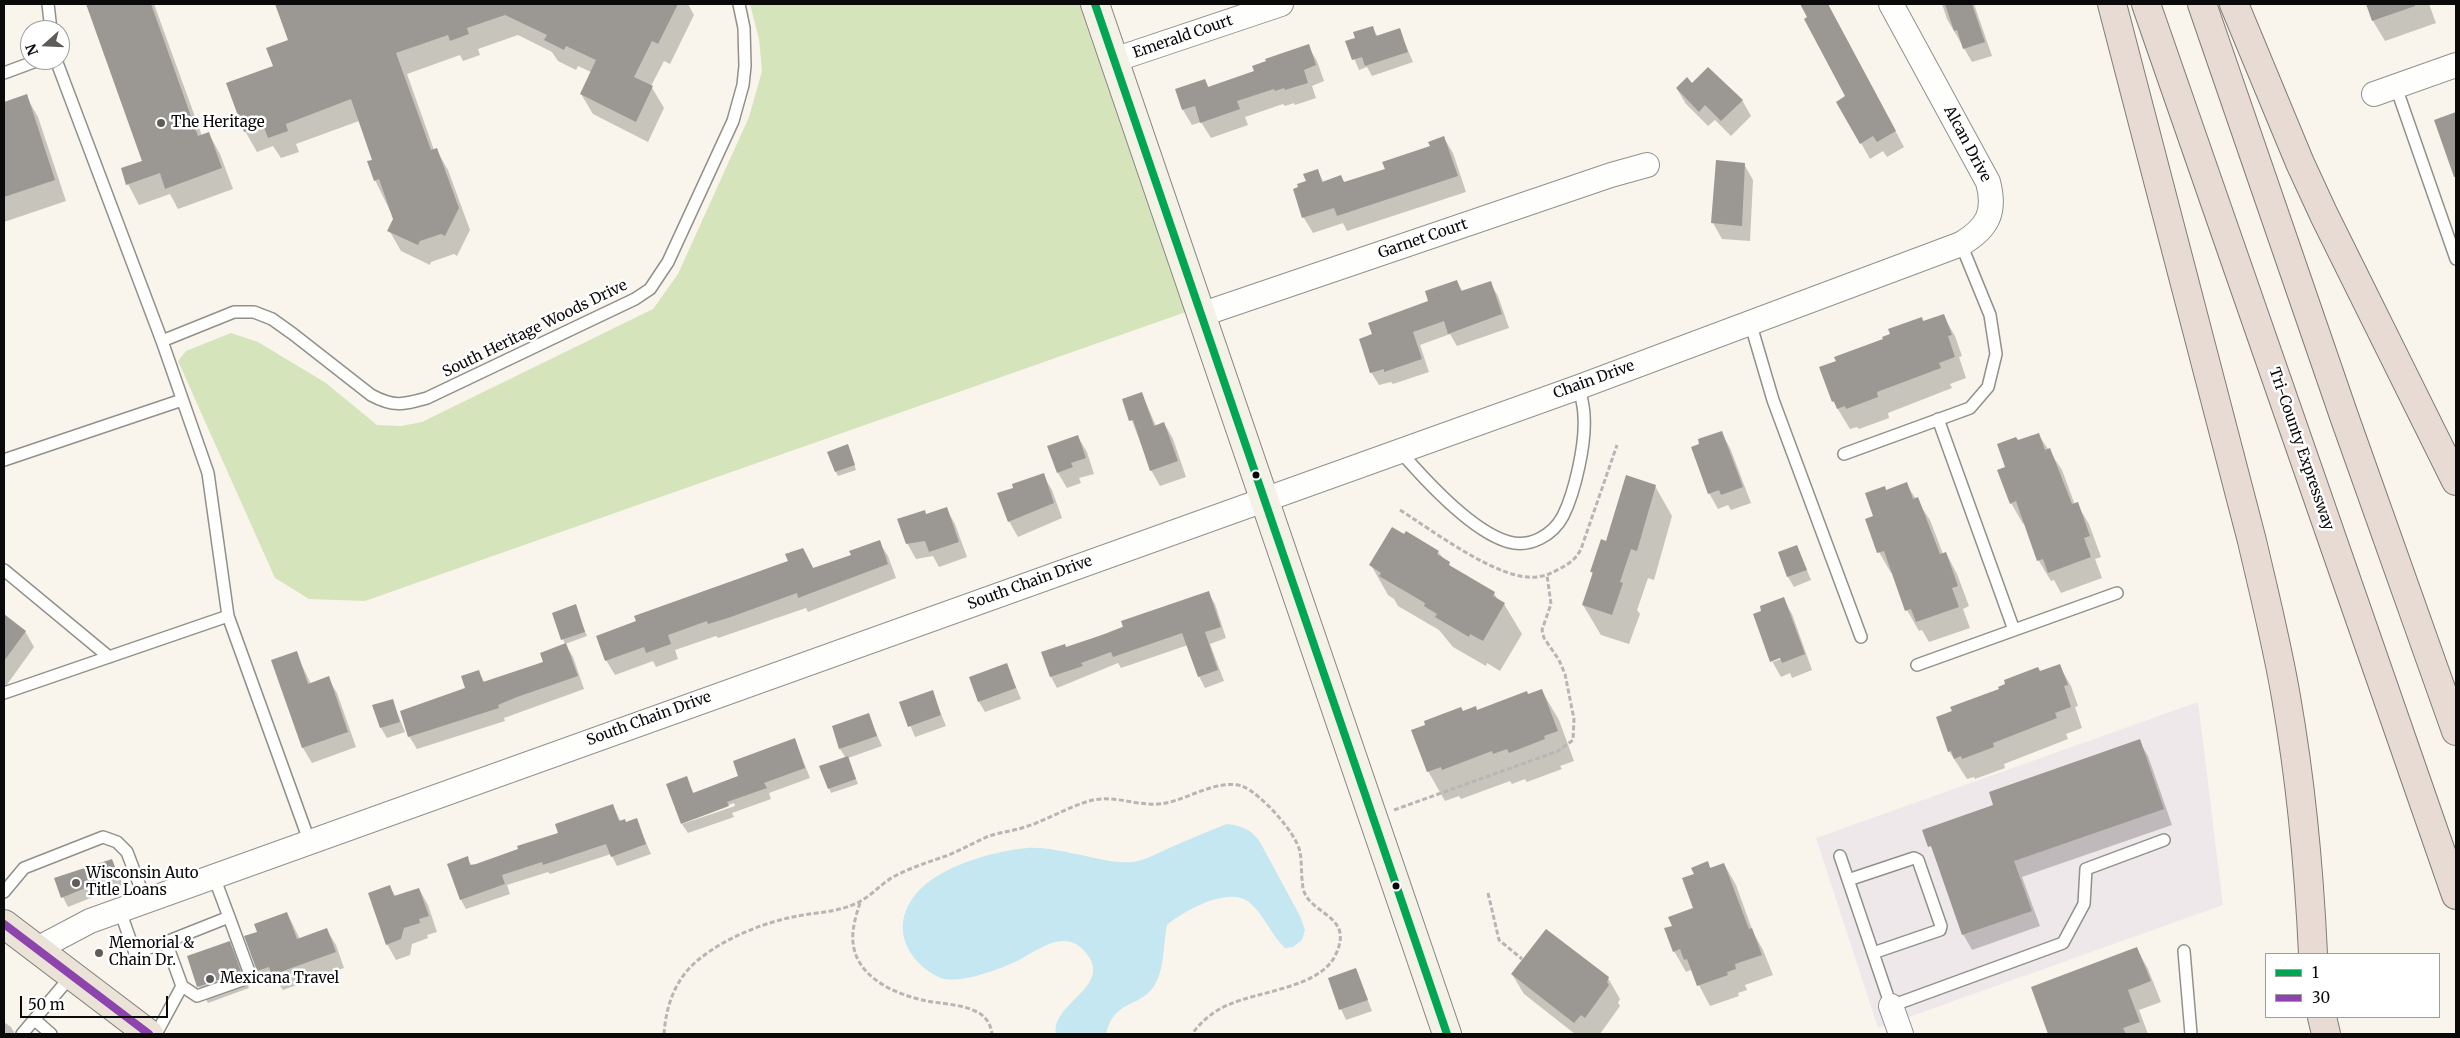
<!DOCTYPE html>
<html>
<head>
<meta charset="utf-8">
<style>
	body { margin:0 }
	#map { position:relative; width:2460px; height:1038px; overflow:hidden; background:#f9f5ec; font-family:Merriweather,serif }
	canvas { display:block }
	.frame { position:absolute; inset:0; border:5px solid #0a0a0a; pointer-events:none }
	.legend { position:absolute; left:2265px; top:953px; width:175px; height:65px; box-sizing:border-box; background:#fff; border:1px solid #9d9d9d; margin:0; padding:6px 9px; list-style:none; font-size:15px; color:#0a0a0a }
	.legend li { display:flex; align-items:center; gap:10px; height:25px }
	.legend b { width:25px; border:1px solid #9d9d9d }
	.north { position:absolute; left:20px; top:20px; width:50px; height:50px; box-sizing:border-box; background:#fff; border:1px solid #9d9d9d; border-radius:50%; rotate:250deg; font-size:14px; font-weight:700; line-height:20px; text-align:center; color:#0a0a0a }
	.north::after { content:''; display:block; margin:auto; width:18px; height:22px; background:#5e5c59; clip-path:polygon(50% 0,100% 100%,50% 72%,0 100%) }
	.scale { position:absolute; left:20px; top:996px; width:148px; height:22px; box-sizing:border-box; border:2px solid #0a0a0a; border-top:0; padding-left:6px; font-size:15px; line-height:18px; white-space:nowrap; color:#0a0a0a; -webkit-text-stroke:4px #fff; paint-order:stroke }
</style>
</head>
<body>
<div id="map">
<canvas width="2460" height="1038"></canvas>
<div class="frame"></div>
<ul class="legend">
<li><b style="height:6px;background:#00a651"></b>1</li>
<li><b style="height:6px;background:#8e44ad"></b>30</li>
</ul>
<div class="north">N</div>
<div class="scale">50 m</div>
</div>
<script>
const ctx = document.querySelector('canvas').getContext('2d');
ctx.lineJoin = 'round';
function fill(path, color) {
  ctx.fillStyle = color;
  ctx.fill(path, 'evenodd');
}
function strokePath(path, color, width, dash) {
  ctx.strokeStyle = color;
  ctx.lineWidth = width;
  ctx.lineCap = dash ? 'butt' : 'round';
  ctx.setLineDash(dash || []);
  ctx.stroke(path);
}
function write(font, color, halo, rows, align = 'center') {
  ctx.font = font + ' Merriweather,serif';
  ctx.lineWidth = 5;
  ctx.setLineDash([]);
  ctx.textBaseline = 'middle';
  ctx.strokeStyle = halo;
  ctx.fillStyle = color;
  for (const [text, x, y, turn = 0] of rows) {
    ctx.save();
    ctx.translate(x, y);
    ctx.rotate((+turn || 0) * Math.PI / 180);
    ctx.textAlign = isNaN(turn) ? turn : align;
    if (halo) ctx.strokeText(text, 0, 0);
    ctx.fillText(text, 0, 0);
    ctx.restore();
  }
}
fill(new Path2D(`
	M2198 702 2223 905 1878 1028 1816 838Z`), '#efe8ea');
fill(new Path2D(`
	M750 4H1081L1186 312 365 601 309 599 275 578 178 361 186 351 231 333 258 342 326 383 377 425 401 426 422 422 653 309 678 274 749 117 762 71 759 39Z`), '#d6e4bb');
fill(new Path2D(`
	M1227 824C1242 826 1251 829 1260 842L1300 916 1305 930 1302 940 1293 947 1285 948C1271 935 1264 914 1249 902 1228 886 1184 911 1167 925 1163 944 1165 969 1154 986 1140 1008 1114 999 1106 1034H1056C1051 1004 1109 988 1089 957 1068 925 1040 949 1017 961 1000 969 963 983 944 979 934 976 923 968 916 960 892 932 903 900 931 880 958 862 995 851 1027 848 1043 847 1060 851 1076 854 1093 857 1114 864 1132 862 1144 861 1156 854 1167 849 1187 840 1206 832 1227 824Z`), '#c4e7f2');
fill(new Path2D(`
	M88 4H154L202 136 209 134 220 154 233 189 178 209 170 194 139 205 128 184 144 162Z
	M276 4H688L694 15 670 64 664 61 651 86 664 108 648 142 593 114 581 94 591 72 578 66 576 70 558 61 552 52 518 35 478 49 480 55 463 61 460 55 407 74 434 150 436 149 448 170 470 230 457 256 454 254 431 262 430 265 401 251 389 230 394 219 375 180 374 160 359 121 296 144 299 152 281 158 273 146 257 152 245 131 274 67 290 41Z
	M1802 4H1827L1904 147 1887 157 1883 151 1870 159 1838 102 1847 97Z
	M1942 4H1974L1992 56 1972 62 1947 19Z
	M2367 4H2429L2436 23 2385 41 2373 21Z
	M1372 27 1378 37 1399 29 1413 62 1372 76 1367 67 1359 70 1347 42 1356 38Z
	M1308 46 1317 61 1324 81 1312 86 1316 98 1295 105 1294 103 1285 106 1283 104 1245 117 1248 125 1211 138 1201 122 1192 125 1183 110 1205 80 1209 88 1256 72Z
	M1692 85 1742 100 1751 116 1731 136 1715 120 1708 126 1686 104 1677 89Z
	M26 96 38 117 66 201 4 222V104Z
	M2456 113V181L2436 120Z
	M1444 138 1453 153 1466 192 1347 231 1343 223 1313 233 1304 218 1294 189 1308 182 1318 171 1324 183H1344L1386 169 1431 147Z
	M1744 164 1753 180 1750 241 1722 239 1713 223Z
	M1457 282 1463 292 1490 283 1498 296 1509 328 1457 346 1450 334 1420 345 1429 372 1393 384 1391 382 1379 385 1371 372 1374 335 1430 301Z
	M1943 315 1955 336 1962 356 1959 357 1966 378 1950 384 1952 388 1888 413 1889 418 1859 429 1857 427 1850 429 1833 401 1884 340Z
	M1142 394 1156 426 1164 423 1173 439 1186 477 1160 486 1151 470 1124 400Z
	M1721 432 1730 448 1751 503 1731 510 1728 505 1718 509 1709 493Z
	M2038 434 2062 470 2075 505 2077 504 2089 524 2101 557 2095 559 2102 578 2061 593 2054 580 2051 581 2039 561 2025 523 2023 524 2011 503 2006 467 2018 442Z
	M1078 437 1087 452 1094 474 1079 478 1081 483 1067 488 1058 473Z
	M850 451 856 470 838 476 836 472Z
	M1043 475 1052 490 1062 518 1018 537 1009 521 1015 488Z
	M1906 484 1930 520 1943 554 1946 553 1957 574 1969 606 1963 609 1970 628 1929 642 1922 630 1919 631 1907 610 1893 572 1891 573 1879 552 1875 517 1886 491Z
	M1655 486 1672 516 1654 580 1648 578 1637 610 1640 614 1629 644 1601 635 1583 605 1593 575 1591 571 1607 543Z
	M946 508 955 524 967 557 939 567 933 556 916 559 907 543 926 515Z
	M879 542 888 556 896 578 808 612 806 608 718 638 716 636 675 650 678 659 656 667 653 661 615 675 606 660 637 622 635 616 789 561 803 549 814 569 852 555Z
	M1797 546 1811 580 1794 587 1788 577Z
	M1438 552 1452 568 1494 593 1498 600 1504 604 1522 634 1500 671 1487 663 1486 666 1453 647 1439 630 1398 606 1394 599 1388 595 1371 565Z
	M1208 593 1215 604 1226 638 1210 644 1224 681 1205 688 1199 676 1188 645 1121 668 1118 663 1057 688 1051 677 1066 649Z
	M1783 598 1792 614 1812 670 1792 678 1790 673 1781 677 1772 661ZM1786 655 1787 657 1772 662V660Z
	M575 606 587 636 565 644 563 639Z
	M4 616 25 631 34 647 6 686 4 684Z
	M566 645 573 657 584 689 504 718 505 721 417 749 409 736 467 689 479 672 485 683 544 662Z
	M296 653 311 684 328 678 337 693 356 747 312 763 303 748 272 661Z
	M1007 665 1021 699 985 712 979 702Z
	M2059 665 2071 686 2078 706 2075 707 2082 728 2066 734 2068 739 2004 764 2005 768 1975 779 1974 777 1967 779 1949 751 2000 690Z
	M1542 691 1559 720 1574 761 1560 766 1562 769 1527 782 1525 779 1512 784 1510 781 1461 799 1459 796 1445 801 1428 771 1463 713 1477 711Z
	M932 692 946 726 915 737 901 703Z
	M392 700 405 732 387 738 381 728Z
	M868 715 882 746 848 758 858 784 831 793 821 766 846 758 840 749Z
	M795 740 810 778 769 793 771 799 732 813 734 817 688 833 682 824 735 806 734 803 682 822 686 778 694 794 740 777Z
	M2139 741 2148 756 2172 825 2022 877 2040 926 1972 950 1963 934 1938 862 1924 831 1995 806Z
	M613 806 621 822 625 823 636 819 651 854 617 866 611 854 550 874 548 872 507 885 510 894 466 909 461 900 467 858 472 866 476 865 559 834Z
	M112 861 123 885 68 907 63 897Z
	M1708 863 1711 869 1724 864 1736 885 1753 932 1763 950 1773 975 1745 985 1747 990 1738 993 1739 996 1710 1006 1691 970 1686 972 1674 951 1673 926 1695 909V874Z
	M389 886 396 897 419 889 428 905 437 932 427 935 428 938 412 944 410 955 396 960 387 944Z
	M287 913 300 939 327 930 336 945 344 968 283 990 278 983 267 986 258 971 246 937 258 932Z
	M229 942 238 958 249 988 208 1003 199 987 188 957Z
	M2137 949 2148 969 2161 1002 2139 1010 2148 1034H2049L2032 988Z
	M1356 970 1372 1011 1346 1020 1341 1009Z
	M1512 974 1608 978 1620 999 1618 1003 1620 1006 1600 1034H1575L1524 994Z
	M4 1022 11 1027 15 1034H4Z`), '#0003');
fill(new Path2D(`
	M86 4H151L198 136 209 132 222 168 165 189 160 173 126 185 121 168 142 161Z
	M275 4H678L658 44 652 41 634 77 653 86 636 122 580 94 596 60 566 46 564 50 544 40 547 35 505 15 467 28 469 34 450 41 448 35 396 53 431 150 437 148 459 208 445 236 441 234 420 241 418 245 387 231 393 219 379 179 374 181 367 161 372 160 351 99 286 124 288 131 268 138 263 125 244 132 226 83 273 66 266 48 288 40Z
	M1800 4H1828L1896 131 1877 142 1873 136 1860 144 1836 102 1845 96 1804 19 1807 17Z
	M1945 4H1972L1985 42 1963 49 1957 30 1954 31Z
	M2366 4H2415V6L2372 21Z
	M1373 26 1376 36 1400 28 1408 52 1365 66 1362 57 1352 60 1345 41 1355 38 1353 32Z
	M1309 44 1316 65 1304 70 1308 83 1285 90 1284 88 1275 91 1274 89 1237 101 1240 109 1200 123 1195 106 1182 110 1175 89 1205 79 1208 87 1254 71 1252 66 1266 61 1265 59Z
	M1708 67 1743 100 1721 121 1705 105 1699 112 1676 88 1687 77 1692 83Z
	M27 94 55 180 4 197V102Z
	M2456 112V177H2454L2434 120Z
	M1444 136 1458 176 1337 216 1334 208 1302 218 1293 189 1298 187 1297 184 1306 181 1303 174 1318 169 1322 182 1341 175 1344 182 1385 169 1382 162 1430 146 1428 142Z
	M1716 160 1745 163 1742 226 1711 223Z
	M1457 280 1461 291 1491 281 1502 314 1448 334 1444 321 1413 332 1422 359 1384 372V369L1370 373 1359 339 1372 334 1368 323 1428 301 1425 291Z
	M1944 314 1952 335 1948 336 1955 357 1939 363 1941 368 1877 392 1878 397 1846 409 1845 406 1837 409 1834 401 1832 402 1819 367 1836 361 1834 357 1883 339 1882 337 1890 334 1888 329 1922 317 1923 321Z
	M1142 392 1154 426 1164 422 1178 461 1150 471 1133 420 1129 421 1122 399Z
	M1722 431 1743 487 1721 495 1719 490 1708 494 1691 447 1699 444 1698 439Z
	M2039 433 2045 450 2050 448 2072 504 2078 502 2090 536 2084 538 2091 557 2048 573 2043 559 2037 561 2016 501 2010 504 1997 470 2005 467 1997 444 2016 437 2018 440Z
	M1078 435 1086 458 1071 463 1073 467 1057 473 1047 446Z
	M848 444 855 465 835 472 827 452Z
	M1044 473 1054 503 1008 522 997 493 1013 488 1012 484Z
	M1626 475 1656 485 1637 551 1631 549 1620 582 1623 583 1612 615 1582 605 1593 572H1590L1601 539 1606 541Z
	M1907 482 1913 499 1918 497 1940 554 1946 552 1958 586 1952 588 1959 607 1916 622 1911 609 1905 611 1884 551 1877 553 1865 519 1873 516 1865 493 1885 486 1886 490Z
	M947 507 959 542 929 552 925 541 906 544 897 519 925 510 926 514Z
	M1392 527 1404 534 1406 531 1439 551 1437 554 1450 562 1449 565 1495 592 1493 596 1505 603 1483 641 1470 634 1469 637 1435 617 1437 614 1424 606 1425 603 1379 576 1381 573 1369 565Z
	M880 540 888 564 798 598 797 593 728 618 708 624 707 621 668 635 671 644 646 653 644 647 605 661 596 636 636 621 634 616 788 561 785 554 803 548 813 568 851 555 849 551Z
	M1797 545 1807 570 1787 577 1778 552Z
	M1209 591 1221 627 1205 632 1218 670 1198 677 1182 633 1113 657 1111 652 1081 663 1083 666 1050 677 1041 652 1065 644 1066 647 1105 634 1123 627 1121 621Z
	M1784 597 1805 654 1782 663 1780 658 1770 662 1753 614 1761 611 1760 606Z
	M576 604 585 632 561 640 552 613Z
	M4 614 26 631 4 661Z
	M566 643 578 676 517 697 498 705 499 708 408 737 400 711 465 688 461 676 479 670 483 682 543 662 540 653Z
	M297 651 308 684 329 676 348 732 302 748 271 660Z
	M1007 663 1016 688 978 702 969 677Z
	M2060 664 2068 685 2064 686 2071 707 2055 713 2057 718 1993 743 1994 747 1962 759 1961 756 1954 759 1951 751 1948 752 1936 717 1952 711 1950 707 1999 689 1998 687 2005 684 2004 680 2038 667 2040 671Z
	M1542 689 1558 731 1544 736 1545 739 1509 753 1507 749 1493 754 1492 751 1442 770 1441 767 1427 772 1411 730 1425 725 1424 721 1461 707 1463 711 1476 706 1477 710 1527 691 1528 694Z
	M933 690 941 715 908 727 899 702Z
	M393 699 400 722 380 728 372 705Z
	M869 713 877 736 839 749 832 726Z
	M795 738 805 768 764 783 767 788 727 802 729 806 681 824 666 784 687 776 693 793 738 776 733 761Z
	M2140 739 2164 809 2014 861 2032 911 1962 935 1931 846 1928 847 1922 830 1993 805 1989 792Z
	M848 756 856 779 828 789 819 766Z
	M613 804 619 821 625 819 626 822 637 818 646 844 611 857 606 844 543 865 542 862 502 875 505 884 460 900 447 864 468 856 470 865 476 864 518 849 517 846 558 833 555 824Z
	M112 859 118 875 61 898 54 878Z
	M1708 861 1710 868 1724 863 1749 929 1752 928 1762 955 1735 964 1736 969 1727 972 1728 975 1697 986 1687 959 1684 960 1680 949 1673 952 1664 928 1672 926 1668 917 1693 908 1682 878 1694 874 1691 868Z
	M390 885 394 896 419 888 429 916 419 919 420 923 404 928 401 939 386 945 368 893Z
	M287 912 297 939 327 928 336 952 272 975 269 967 257 971 244 936 257 932 254 924Z
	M1546 929 1609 977 1607 982 1609 985 1585 1018 1581 1015 1574 1023 1511 974Z
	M230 941 241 972 197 987 187 956Z
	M2137 947 2151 981 2128 990 2140 1022 2123 1028 2126 1034H2048L2031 987Z
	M1356 968 1368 1000 1339 1010 1328 978Z`), '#9b9893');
const lane = new Path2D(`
	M48 4 51 30
	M56 60 162 341 208 473 228 616 310 843
	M4 73 39 60
	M2396 87 2456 259
	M1750 322 1773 400 1861 637
	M162 341 234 312H254L272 319 293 334 371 395C393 407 403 405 427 398L635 299 650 289 668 262 733 121 743 85 745 66 744 28 739 4
	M1938 419 2014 630
	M1399 450C1424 479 1472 532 1509 542 1530 548 1553 535 1563 516 1575 492 1586 443 1584 416 1584 407 1581 396 1579 387
	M1844 454 1970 408 1988 387 1996 354 1990 315 1961 244
	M4 460 182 400
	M4 570 109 657
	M1917 665 2117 593
	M4 693 228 616
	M1840 856 1891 1006 2063 943 2084 904 2086 869 2164 840
	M1848 880 1914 858 1918 860 1941 926 1940 930 1873 953
	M4 892 24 868 103 837 117 842 127 852 146 902
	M120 911 135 953 166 942
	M2184 951 2191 1034
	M182 986 197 996 251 977 229 917
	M35 1020 51 1034
	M22 1034 71 976
	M156 1034 182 986 166 942 229 917 214 877`);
const street = new Path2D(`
	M1114 60 1281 4
	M2374 94 2456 65
	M1200 315 1611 175 1647 165
	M37 949 90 921 1579 387 1961 244C1988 228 1996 212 1988 182L1891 4
	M1891 1006 1901 1034`);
const secondary = new Path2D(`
	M1095 4 1447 1034`);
const primary = new Path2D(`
	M4 924 149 1034`);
const highway = new Path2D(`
	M2112 4 2252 541C2264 593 2277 644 2286 697 2301 782 2309 868 2313 954
	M2146 4 2456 895
	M2202 4 2344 416 2456 731
	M2234 4 2300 163 2324 215 2456 481
	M2322 1017 2326 1034`);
strokePath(lane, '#92908c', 14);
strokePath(street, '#92908c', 26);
strokePath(secondary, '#888682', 30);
strokePath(primary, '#7f7d79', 30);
strokePath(highway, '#7f7d79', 30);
strokePath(new Path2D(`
	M1400 510C1432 530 1500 582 1537 577 1545 576 1552 573 1559 569 1569 564 1576 559 1581 549L1617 445
	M1394 810 1558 751 1573 740 1574 719 1565 674 1559 660 1544 638 1542 630 1551 604 1547 575
	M1488 893 1499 940 1522 959
	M860 903C857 912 854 922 853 932 849 974 892 994 927 1001 943 1004 960 1004 975 1011 985 1015 991 1024 992 1034
	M664 1034C666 1006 675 979 698 960 726 937 767 921 803 915 822 912 842 911 859 902 871 896 881 884 893 877 910 868 928 862 946 856 961 850 975 842 989 836 1001 832 1013 831 1025 827 1048 820 1069 806 1093 800 1117 795 1142 808 1166 803 1190 798 1218 779 1242 786 1260 793 1296 832 1300 852 1302 863 1301 876 1303 888 1309 916 1356 914 1335 956 1319 988 1258 991 1228 1005 1213 1011 1201 1022 1192 1034`), '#b7b6b5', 3, [5, 2.5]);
strokePath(lane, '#fefefc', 11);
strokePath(street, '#fefefc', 24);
strokePath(secondary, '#f4f1e7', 28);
strokePath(primary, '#ebe3d7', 28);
strokePath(highway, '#e8dbd3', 28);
strokePath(new Path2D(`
	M1095 4 1447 1034`), '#00a651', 8);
strokePath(new Path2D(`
	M4 924 149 1034`), '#8e44ad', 8);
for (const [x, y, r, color] of [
	[161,123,5,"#5e5c59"],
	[1256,475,4.5,"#0a0a0a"],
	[76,883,5,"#5e5c59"],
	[1396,886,4.5,"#0a0a0a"],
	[99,953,5,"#5e5c59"],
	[210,979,5,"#5e5c59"]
]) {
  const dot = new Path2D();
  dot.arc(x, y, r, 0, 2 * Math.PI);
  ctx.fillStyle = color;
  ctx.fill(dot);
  strokePath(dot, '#fff', 2);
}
write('15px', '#0a0a0a', '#fff', [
	["Emerald Court",1183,37,-19],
	["Alcan Drive",1967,144,62],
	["Garnet Court",1423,239,-19],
	["South Heritage Woods Drive",535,329,-26],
	["Chain Drive",1594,380,-20],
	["Tri-County Expressway",2301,449,71],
	["South Chain Drive",1030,583,-20],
	["South Chain Drive",649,719,-20]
]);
write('15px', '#0a0a0a', '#fff', [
	["The Heritage",171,123],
	["Wisconsin Auto",86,874],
	["Title Loans",86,891],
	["Memorial &",109,944],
	["Chain Dr.",109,961],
	["Mexicana Travel",220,979]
], 'left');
</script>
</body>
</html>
